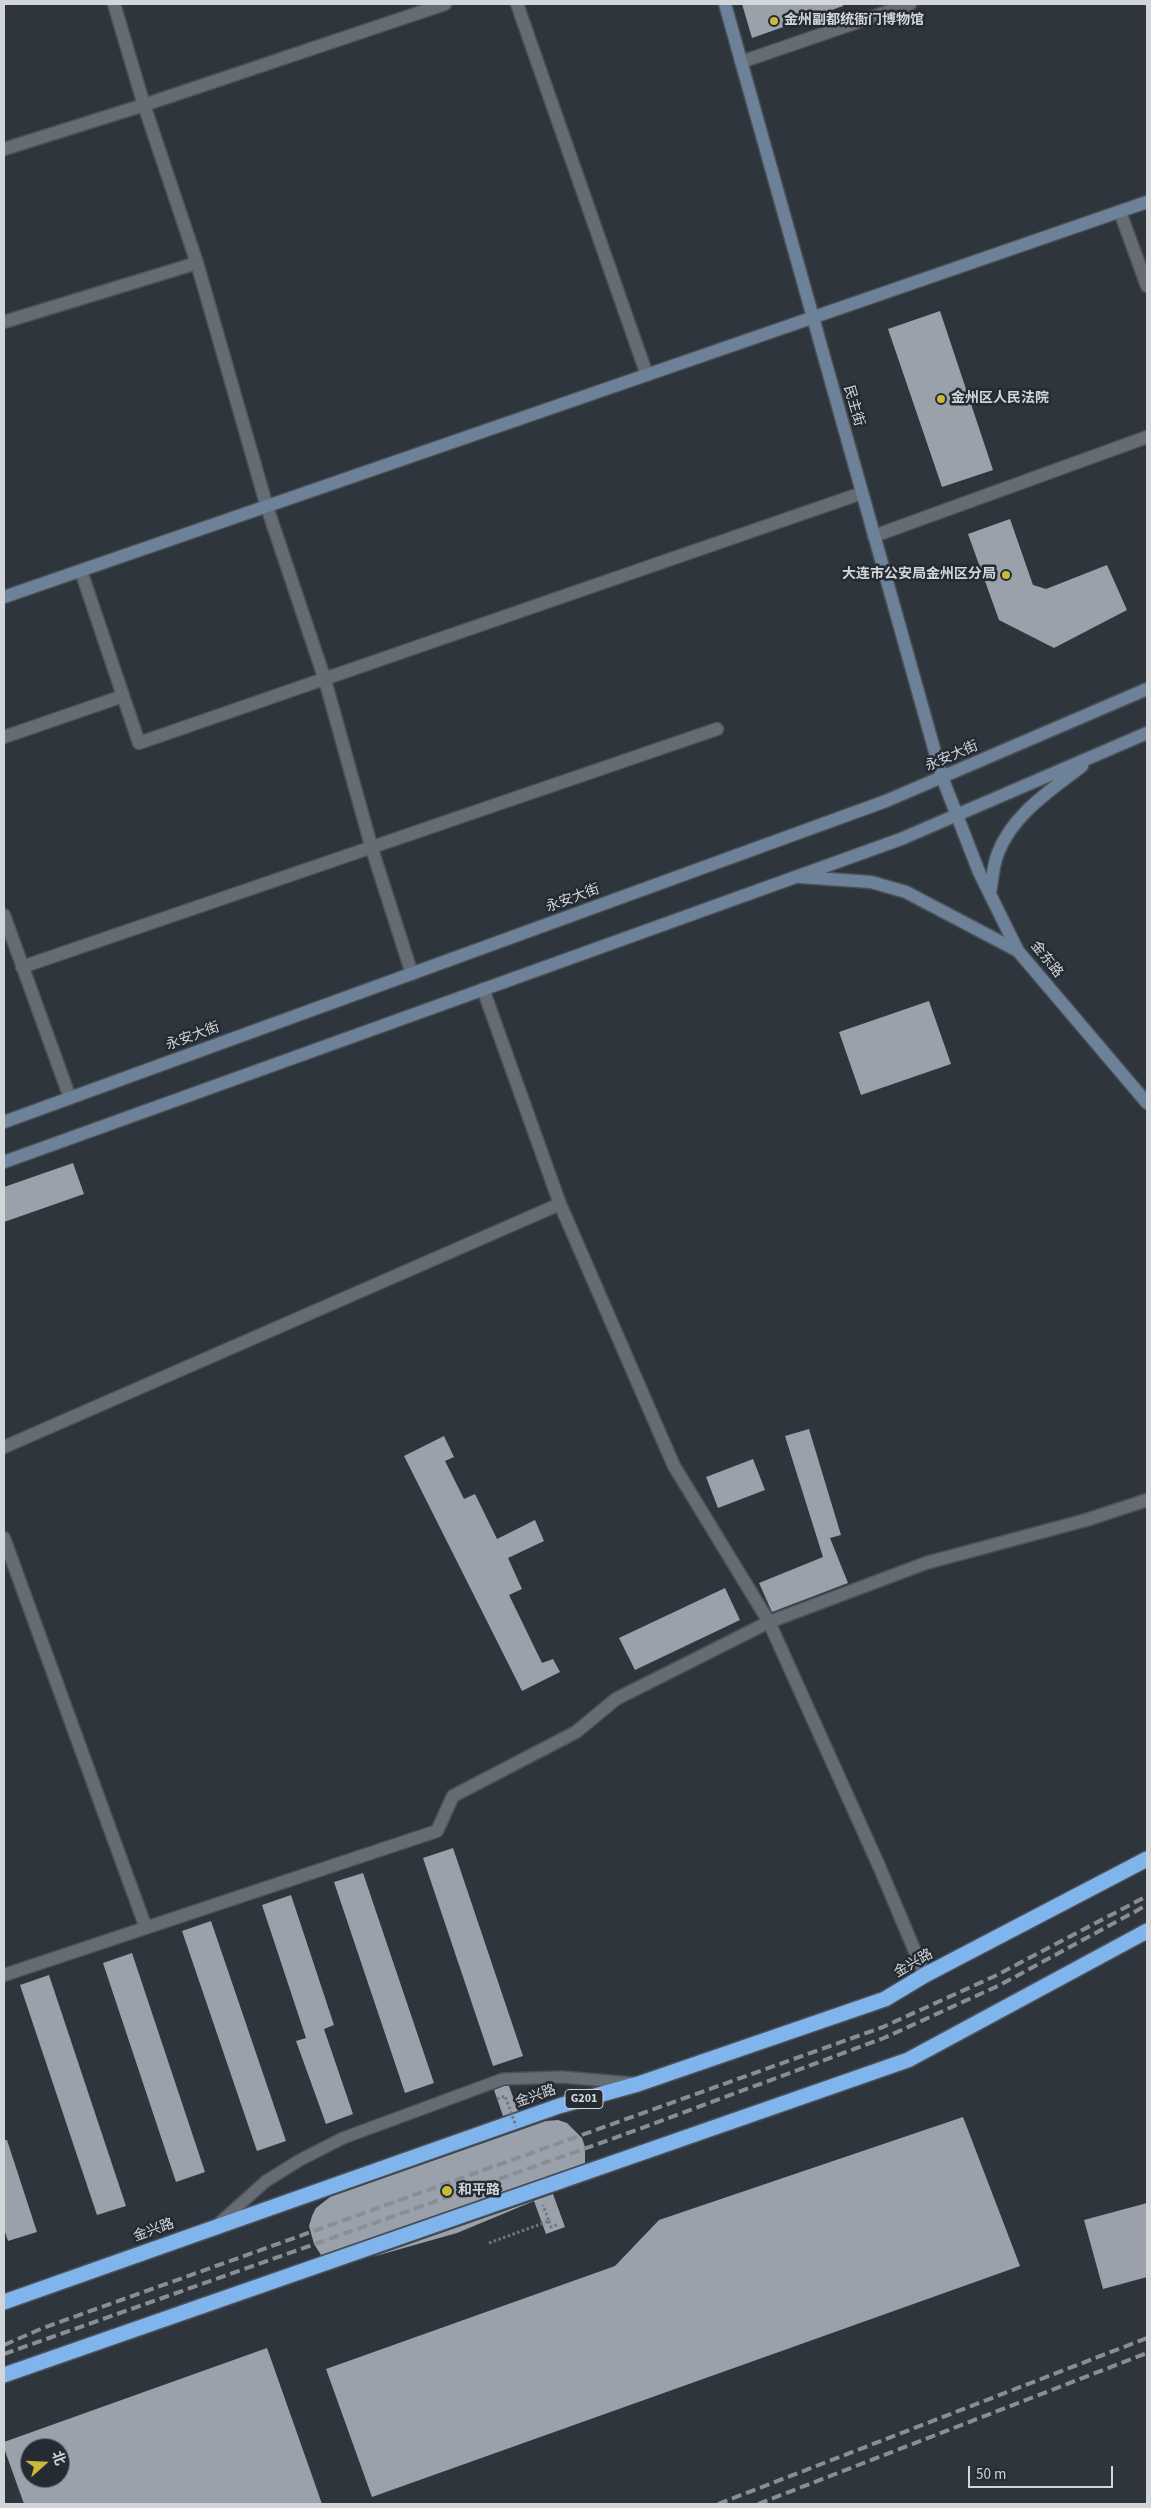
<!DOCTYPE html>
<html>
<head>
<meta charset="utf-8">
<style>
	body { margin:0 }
	#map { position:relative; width:1151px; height:2508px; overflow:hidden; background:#2f353c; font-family:"Source Sans 3","Noto Sans SC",sans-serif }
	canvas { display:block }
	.frame { position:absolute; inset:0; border:5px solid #d2d6db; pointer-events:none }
	.north { position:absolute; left:20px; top:2438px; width:50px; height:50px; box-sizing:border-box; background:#252b32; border:1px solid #6a6f76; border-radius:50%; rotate:70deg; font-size:14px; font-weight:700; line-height:20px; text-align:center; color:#d2d6db }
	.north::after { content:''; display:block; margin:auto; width:18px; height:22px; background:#cbb939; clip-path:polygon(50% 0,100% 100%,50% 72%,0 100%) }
	.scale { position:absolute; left:968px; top:2466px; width:145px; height:22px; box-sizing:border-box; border:2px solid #d2d6db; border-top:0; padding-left:6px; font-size:15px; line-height:18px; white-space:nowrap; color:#d2d6db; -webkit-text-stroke:4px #252b32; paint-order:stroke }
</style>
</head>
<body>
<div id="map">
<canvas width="1151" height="2508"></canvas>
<div class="frame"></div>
<div class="north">北</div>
<div class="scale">50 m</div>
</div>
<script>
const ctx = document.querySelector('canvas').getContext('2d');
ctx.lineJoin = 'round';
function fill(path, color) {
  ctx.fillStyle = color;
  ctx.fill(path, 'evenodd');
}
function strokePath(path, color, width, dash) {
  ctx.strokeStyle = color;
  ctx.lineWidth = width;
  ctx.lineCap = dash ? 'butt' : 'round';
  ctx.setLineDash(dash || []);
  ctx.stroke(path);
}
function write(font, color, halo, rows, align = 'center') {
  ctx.font = font + ' "Source Sans 3","Noto Sans SC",sans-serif';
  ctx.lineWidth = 5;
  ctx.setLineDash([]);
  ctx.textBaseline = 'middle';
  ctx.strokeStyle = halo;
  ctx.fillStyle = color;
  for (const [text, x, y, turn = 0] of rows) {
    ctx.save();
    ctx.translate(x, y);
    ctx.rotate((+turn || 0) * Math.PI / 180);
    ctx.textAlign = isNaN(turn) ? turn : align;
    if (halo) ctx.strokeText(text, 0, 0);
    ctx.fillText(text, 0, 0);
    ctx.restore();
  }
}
fill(new Path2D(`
	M742 4H843V6L752 38Z
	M940 311 993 470 942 487 888 329Z
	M1010 519 1033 585 1046 589 1107 565 1127 610 1054 648 999 620 968 534Z
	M929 1001 951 1064 861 1095 839 1032Z
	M73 1163 84 1194 4 1222V1187Z
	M809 1429 841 1535 830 1538 848 1583 772 1612 759 1583 823 1557 785 1436Z
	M444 1436 454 1457 445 1461 464 1499 475 1494 497 1539 535 1520 544 1541 508 1558 522 1589 509 1595 542 1663 553 1659 560 1672 522 1691 404 1456Z
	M753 1459 765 1490 718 1508 706 1477Z
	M725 1588 740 1620 635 1670 619 1638Z
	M453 1848 523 2056 493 2066 423 1858Z
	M363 1873 434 2083 405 2093 334 1882Z
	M291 1895 334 2025 324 2029 353 2114 326 2124 296 2041 306 2038 262 1905Z
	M211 1921 286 2141 257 2151 182 1931Z
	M132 1953 205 2172 176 2182 103 1963Z
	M49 1975 126 2206 97 2215 20 1985Z
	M504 2086H509L518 2111 503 2116 494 2090Z
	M963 2117 1020 2266 372 2497 326 2369 615 2266 659 2220Z
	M558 2120 567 2123 582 2138 585 2147V2163L321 2255 314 2244 309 2226 312 2216 316 2208 330 2197 546 2121Z
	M4 2140H7L37 2232 8 2241 4 2229Z
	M553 2194 565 2227 546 2234 534 2201 457 2233 372 2257Z
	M1147 2203V2277L1103 2289 1084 2220Z
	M267 2348 322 2504H24L4 2448V2442ZM30 2448H60V2478H30Z`), '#9aa1aa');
const lane = new Path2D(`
	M217 2225 266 2181 300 2160 343 2138 503 2079 562 2077 632 2083`);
const street = new Path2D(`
	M114 4 144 105 197 263 267 507 325 680 372 849 412 974
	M517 4 647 375
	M741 62 910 4
	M4 149 144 105 445 4
	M1120 212 1147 286
	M4 322 197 263
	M874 536 1147 437
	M81 571 139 743 862 493
	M4 737 123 696
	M4 915 70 1098
	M22 967 717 729
	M560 1204 674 1466 769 1622 879 1866 925 1975
	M4 1447 560 1204 483 989
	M4 1538 146 1928
	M4 1975 437 1831 453 1796 576 1732 616 1699 769 1622 926 1563 1086 1520 1147 1500`);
const secondary = new Path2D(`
	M725 4 942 777 979 872 1018 951 1147 1103
	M4 597 1147 202
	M800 877 871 882 906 892 1018 951
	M990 894C992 881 993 865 998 853 1013 814 1051 790 1082 766
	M4 1122 886 801 1147 689
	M4 1162 901 839 1147 733`);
const highway = new Path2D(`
	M4 2302 559 2106 638 2084 885 1999 925 1975 1147 1859
	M4 2375 908 2060 1147 1931`);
strokePath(lane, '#4b5157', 14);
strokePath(street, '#4b5157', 15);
strokePath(secondary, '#4b5157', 15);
strokePath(highway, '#4b5157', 18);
strokePath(new Path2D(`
	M549 2221 551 2227 558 2224
	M489 2243 549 2221 543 2205`), '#71767c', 3, [2.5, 2.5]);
strokePath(lane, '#656c74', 11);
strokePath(street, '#656c74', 12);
strokePath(secondary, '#6d8298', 12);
strokePath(highway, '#80b4ed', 15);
strokePath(new Path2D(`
	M4 2345 43 2328 883 2027 995 1976 1147 1896
	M4 2354 612 2139 884 2038 1000 1985 1147 1905
	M718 2504 1147 2338
	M758 2504 1147 2353`), '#898e94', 4, [10, 5]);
strokePath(new Path2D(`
	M497 2099 505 2096 516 2126`), '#71767c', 3, [2.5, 2.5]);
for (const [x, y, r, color] of [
	[774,21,5,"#cbb939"],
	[941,399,5,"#cbb939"],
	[1006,575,5,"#cbb939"],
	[447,2191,6,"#cbb939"]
]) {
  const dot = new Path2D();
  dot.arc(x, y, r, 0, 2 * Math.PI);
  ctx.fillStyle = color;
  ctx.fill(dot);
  strokePath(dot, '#252b32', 2);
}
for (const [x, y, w] of [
	[584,2099,38]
]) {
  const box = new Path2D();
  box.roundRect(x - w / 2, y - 9.5, w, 19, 4);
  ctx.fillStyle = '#252b32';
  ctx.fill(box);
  strokePath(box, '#d2d6db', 1);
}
write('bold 12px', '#d2d6db', null, [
	["G201",584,2099]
]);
write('bold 14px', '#d2d6db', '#252b32', [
	["金州副都统衙门博物馆",784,21],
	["金州区人民法院",951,399],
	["大连市公安局金州区分局",996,575,"right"],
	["和平路",458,2191]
], 'left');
write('14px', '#d2d6db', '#252b32', [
	["民主街",853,406,74],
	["永安大街",952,757,-23],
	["永安大街",573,899,-20],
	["金东路",1046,960,51],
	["永安大街",193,1037,-20],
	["金兴路",914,1964,-30],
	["金兴路",536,2097,-19],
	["金兴路",154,2231,-20]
]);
</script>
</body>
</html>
